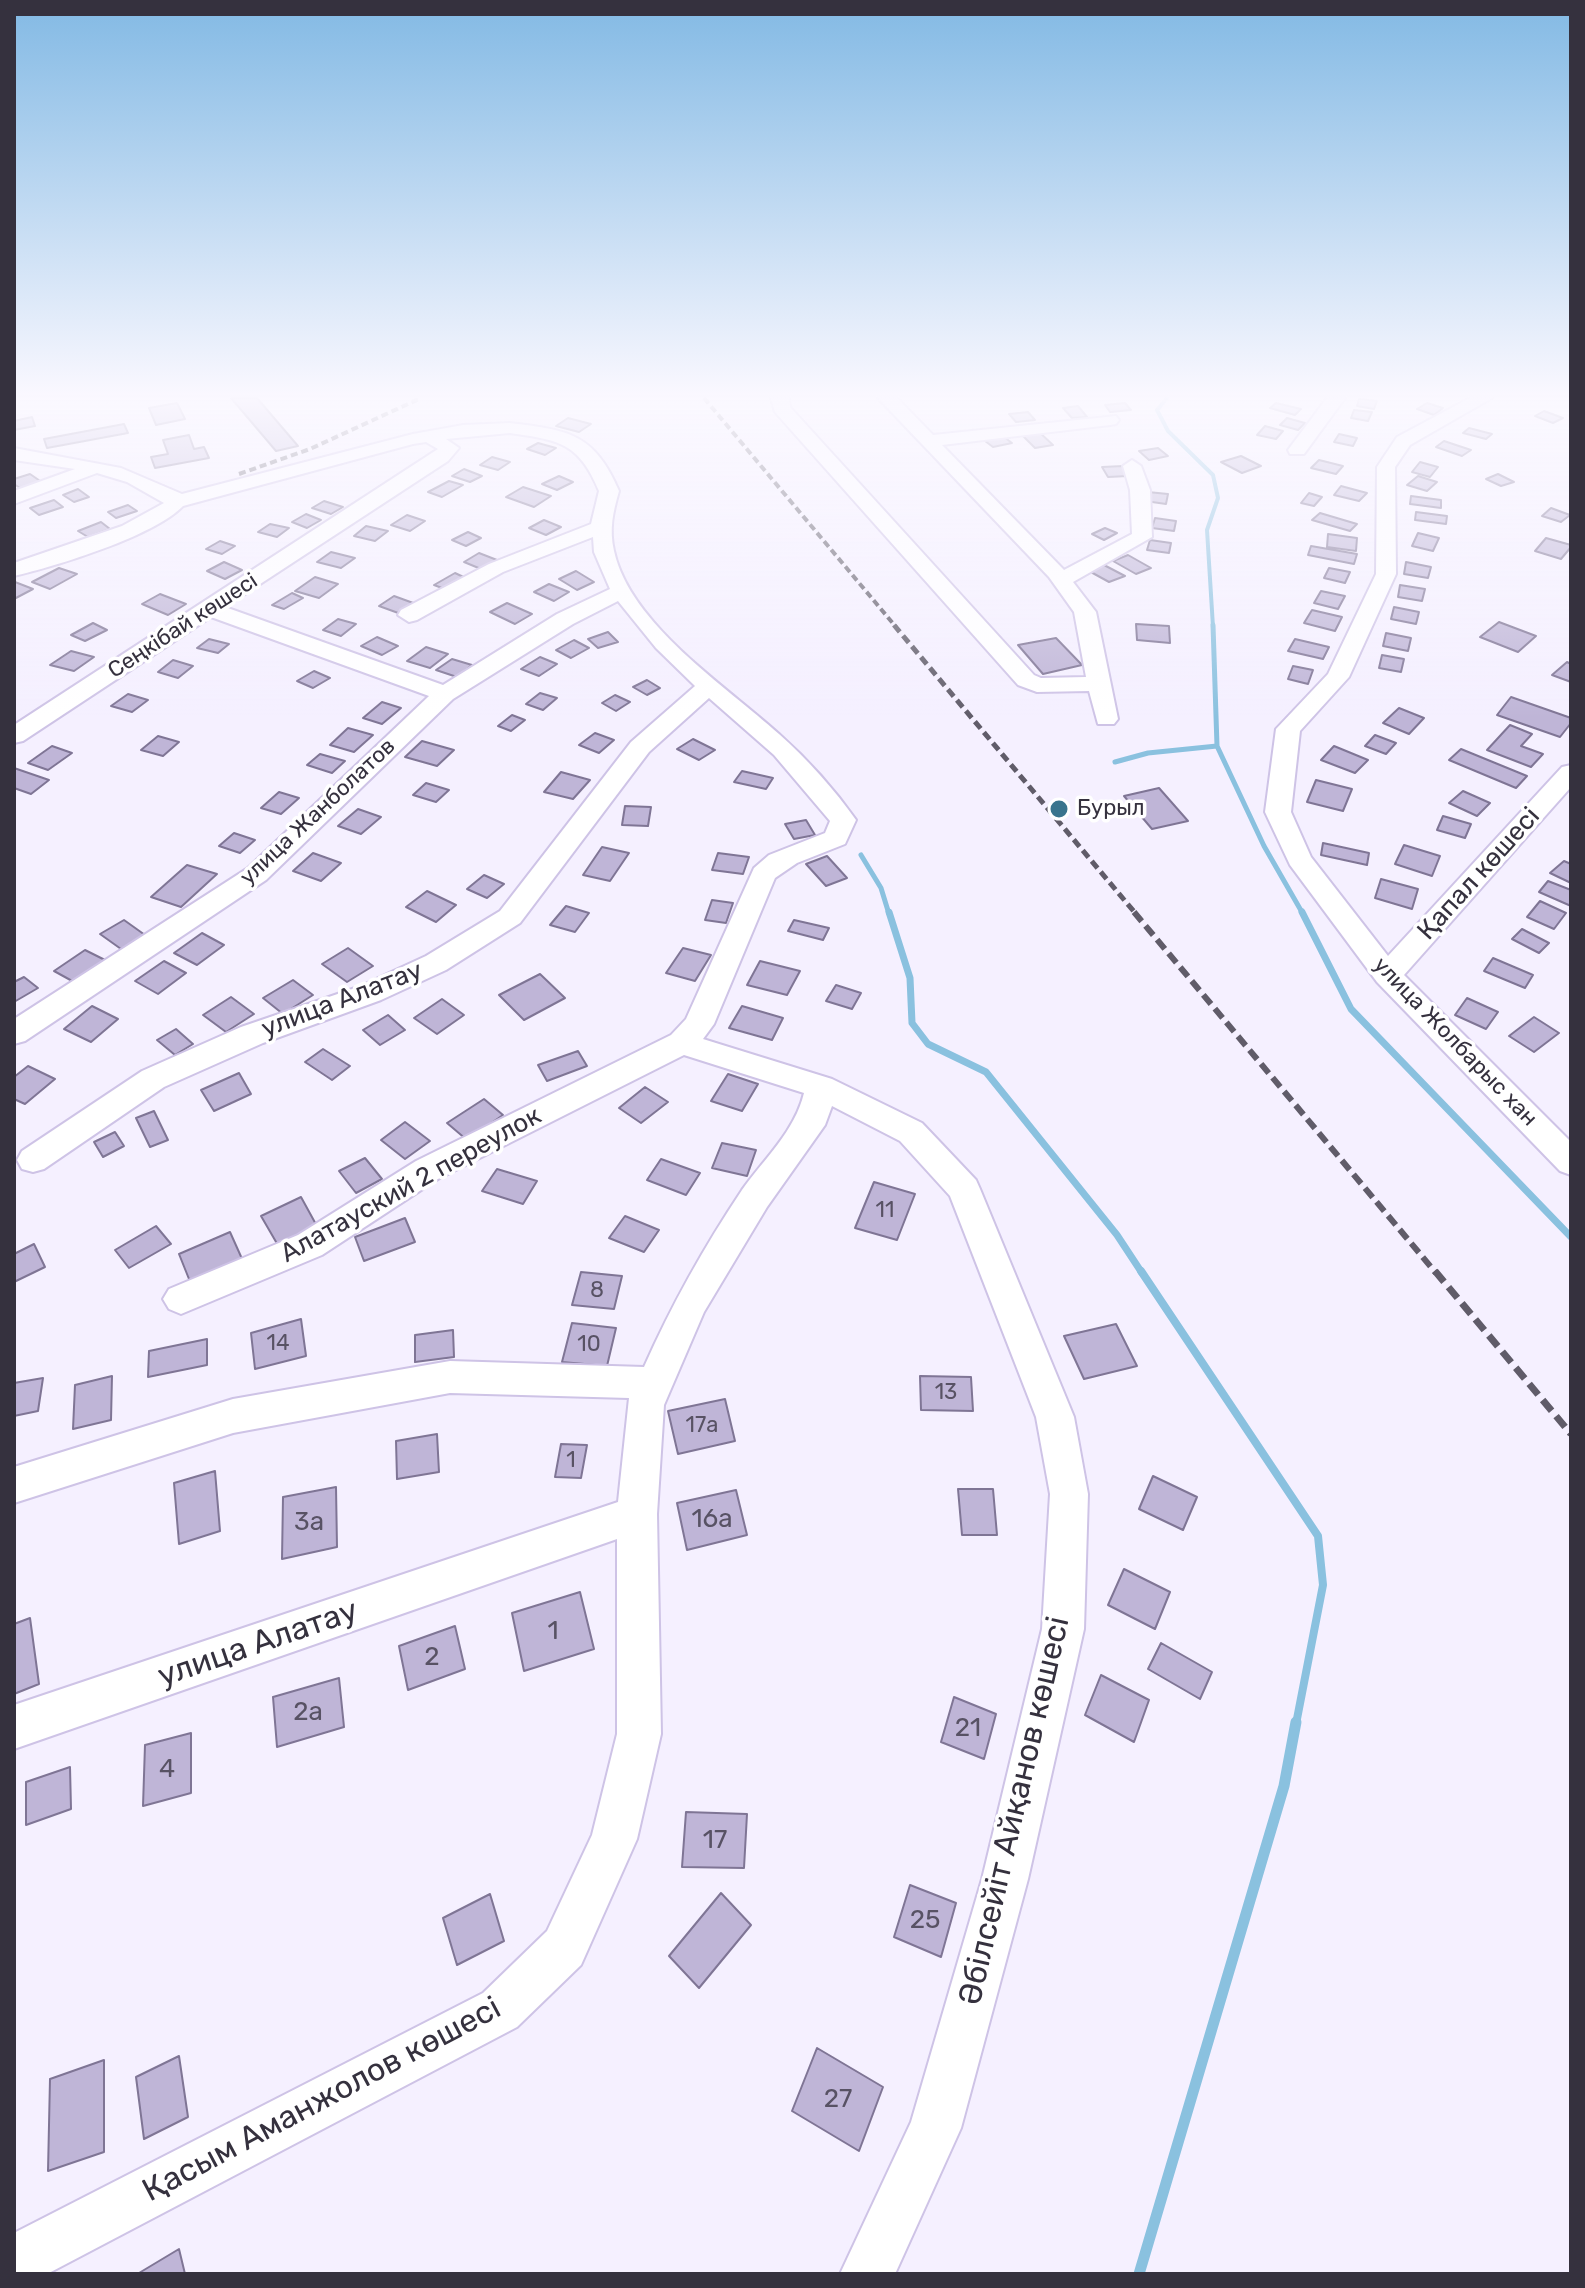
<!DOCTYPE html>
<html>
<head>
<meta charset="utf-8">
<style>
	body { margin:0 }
	#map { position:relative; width:1585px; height:2288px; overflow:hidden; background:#f5f0ff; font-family:Rubik,sans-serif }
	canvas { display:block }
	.frame { position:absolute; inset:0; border:16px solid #35313e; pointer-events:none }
</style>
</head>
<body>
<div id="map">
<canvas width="1585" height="2288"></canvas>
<div class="frame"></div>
</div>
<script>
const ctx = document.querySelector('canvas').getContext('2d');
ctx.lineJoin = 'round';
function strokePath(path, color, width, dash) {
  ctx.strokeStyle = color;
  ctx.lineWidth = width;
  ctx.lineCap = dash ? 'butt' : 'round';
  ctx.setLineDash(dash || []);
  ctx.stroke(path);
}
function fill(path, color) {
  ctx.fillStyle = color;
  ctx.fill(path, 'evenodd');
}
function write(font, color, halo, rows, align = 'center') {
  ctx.font = font + ' Rubik,sans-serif';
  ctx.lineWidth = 7;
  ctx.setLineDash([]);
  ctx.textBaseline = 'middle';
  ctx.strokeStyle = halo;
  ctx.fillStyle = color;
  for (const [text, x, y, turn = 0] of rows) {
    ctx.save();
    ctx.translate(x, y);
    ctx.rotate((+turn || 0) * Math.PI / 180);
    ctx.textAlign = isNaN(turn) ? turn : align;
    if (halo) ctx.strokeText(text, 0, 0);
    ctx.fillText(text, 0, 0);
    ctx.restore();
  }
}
strokePath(new Path2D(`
	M1167 398 1157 410 1168 431 1213 475 1218 498 1207 530 1213 627`), '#8ac1df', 4);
strokePath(new Path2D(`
	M1213 625 1217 746 1264 846 1303 914
	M1115 762 1148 753 1217 746
	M861 855 881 888 889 914`), '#8ac1df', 5);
strokePath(new Path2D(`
	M889 912 910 978 912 1023 928 1044 986 1072 1117 1235 1142 1273
	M1302 912 1351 1009 1571 1237`), '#8ac1df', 7);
strokePath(new Path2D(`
	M1141 1271 1318 1536 1323 1585 1296 1724`), '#8ac1df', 8);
strokePath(new Path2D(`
	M1139 2274 1284 1786 1296 1722`), '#8ac1df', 11);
const building = new Path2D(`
	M231 398H257L298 446 276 451Z
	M1359 399 1377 401 1374 409 1357 406Z
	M177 403 185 419 156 425 149 408Z
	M1125 403 1131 410 1110 412 1105 405Z
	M1276 403 1301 409 1295 415 1270 408Z
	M1427 403 1443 408 1434 415 1417 409Z
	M1078 406 1087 417 1072 418 1063 408Z
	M1354 410 1372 412 1368 421 1351 418Z
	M1544 411 1563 418 1553 423 1535 416Z
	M1028 412 1035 420 1016 422 1009 414Z
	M32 417 35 426 14 430V421Z
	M568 418 591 424 579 432 556 426Z
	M1287 418 1305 423 1298 430 1280 425Z
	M124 424 128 433 47 448 44 439Z
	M1265 426 1283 431 1276 439 1257 435Z
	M1469 428 1492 434 1486 439 1463 433Z
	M1038 431 1053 445 1035 448 1021 434Z
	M1339 434 1357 438 1353 446 1334 442Z
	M189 435 194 449 204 447 209 458 155 468 151 457 168 454 163 440Z
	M1004 437 1012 443 993 447 985 441Z
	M1444 441 1471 450 1462 456 1436 447Z
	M538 443 556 448 545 455 527 449Z
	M1158 448 1168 456 1149 460 1139 451Z
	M1241 456 1261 466 1242 473 1221 462Z
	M492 457 510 462 498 470 480 465Z
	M1319 460 1343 466 1336 474 1311 468Z
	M1420 462 1438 467 1430 477 1412 472Z
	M1123 466 1128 476 1108 477 1102 467Z
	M464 469 482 476 470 482 452 476Z
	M30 474 46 485 26 492 14 484V479Z
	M1498 474 1514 482 1501 486 1486 479Z
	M559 476 573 482 557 490 542 484Z
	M1418 476 1437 482 1427 491 1407 485Z
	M449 481 463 485 442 497 428 492Z
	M1341 486 1367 493 1359 501 1334 495Z
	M523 487 551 496 534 507 506 497Z
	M78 489 89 497 74 502 63 495Z
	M1148 492 1168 494 1166 504 1145 501Z
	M1309 493 1322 497 1314 506 1301 503Z
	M1411 496 1441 500V508L1410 504Z
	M54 500 63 507 39 515 30 508Z
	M324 501 343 507 331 514 312 508Z
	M128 505 137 511 116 518 108 512Z
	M1551 508 1570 515 1561 522 1542 516Z
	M1416 512 1447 516 1446 524 1415 520Z
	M1320 513 1357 524 1350 531 1312 520Z
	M306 514 321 520 307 528 292 522Z
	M407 515 425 521 410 531 391 525Z
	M1155 518 1176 521 1174 531 1152 528Z
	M544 520 561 527 546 535 529 528Z
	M101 522 110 529 88 537 78 531Z
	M270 524 289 528 277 537 258 532Z
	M366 526 388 531 375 541 354 536Z
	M1105 528 1117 533 1104 540 1092 534Z
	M468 532 481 538 466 546 452 540Z
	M1418 533 1439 538 1433 551 1412 546Z
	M1328 534 1357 538 1356 551 1327 547Z
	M1546 538 1571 545V547L1561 559 1535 551Z
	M1150 540 1171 543 1169 553 1147 550Z
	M220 541 235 546 222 554 206 549Z
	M1311 546 1357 554 1354 564 1308 555Z
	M331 552 355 558 341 568 317 562Z
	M479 553 497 560 481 569 464 562Z
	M1128 555 1151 568 1136 574 1113 561Z
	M224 562 242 570 225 579 207 571Z
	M1406 562 1431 567 1428 578 1404 574Z
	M1104 565 1125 576 1109 582 1089 571Z
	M59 568 77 574 50 589 32 582Z
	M1329 568 1350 572 1345 583 1324 578Z
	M576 571 594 582 577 590 559 579Z
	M455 573 470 580 450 591 434 585Z
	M315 577 338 584 319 598 295 591Z
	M14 583 15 582 33 589 14 599Z
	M549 584 569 592 554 601 534 592Z
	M1400 585 1425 589 1422 601 1398 597Z
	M1321 591 1345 596 1338 609 1314 603Z
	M292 593 303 598 284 609 272 605Z
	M160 594 186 604 168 615 142 604Z
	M394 596 416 604 401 614 379 606Z
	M507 603 532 614 515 624 490 612Z
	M1394 607 1419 612 1416 624 1391 619Z
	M1312 610 1342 617 1335 631 1304 623Z
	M338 619 356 624 341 636 323 630Z
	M1499 622 1536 636 1518 652 1480 637Z
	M93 623 107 630 85 641 71 635Z
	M1136 624 1169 626 1170 643 1137 640Z
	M608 632 618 642 598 648 588 639Z
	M1386 633 1411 638 1408 651 1383 646Z
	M377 637 398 646 382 655 361 646Z
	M1056 638 1082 665 1043 674 1018 645Z
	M209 639 229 644 218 653 197 648Z
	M1295 639 1329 647 1323 659 1288 651Z
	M574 640 589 648 571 658 556 650Z
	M426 647 448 654 430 668 407 661Z
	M71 651 94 657 74 671 50 665Z
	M1382 655 1404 659 1401 672 1379 668Z
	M540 657 557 664 539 676 521 669Z
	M452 659 472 665 457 677 436 670Z
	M173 660 193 666 178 678 158 672Z
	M1567 662 1571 664V682L1552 675Z
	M1293 666 1313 670 1308 684 1288 679Z
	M314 671 330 678 313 688 297 681Z
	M647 680 660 688 647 695 633 687Z
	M540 693 557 698 543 710 526 704Z
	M128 694 148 700 132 712 111 706Z
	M615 695 630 702 616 711 602 703Z
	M1511 697 1571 718V723L1560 737 1497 715Z
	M382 702 401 708 382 724 363 718Z
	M1399 708 1424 718 1409 734 1383 723Z
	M512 715 525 720 511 731 498 726Z
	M1510 725 1532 734 1521 746 1543 754 1531 767 1487 750Z
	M348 728 373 735 354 752 330 745Z
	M595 733 614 740 599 753 579 745Z
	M1375 735 1396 743 1386 754 1365 746Z
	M158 736 179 742 163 756 141 750Z
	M693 739 715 750 699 760 677 749Z
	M422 741 454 750 437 766 405 757Z
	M52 746 72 753 48 770 28 763Z
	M1334 746 1368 760 1355 773 1321 760Z
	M1461 749 1527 776 1516 788 1449 760Z
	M320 754 345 761 332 773 307 765Z
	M14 768 49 780 31 794 14 788Z
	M742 771 773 778 766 789 734 782Z
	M561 772 590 780 573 799 544 792Z
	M1316 780 1352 789 1343 811 1307 802Z
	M426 783 449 790 436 802 413 795Z
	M1159 788 1188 821 1152 829 1124 796Z
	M1463 791 1490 803 1477 816 1449 803Z
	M279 792 299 798 281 814 261 808Z
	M625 806 651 807 648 826 622 825Z
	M358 809 381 817 361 834 338 826Z
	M1443 816 1471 824 1465 838 1437 830Z
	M806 820 815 835 794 839 785 824Z
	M234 833 255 840 240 853 219 846Z
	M1323 843 1369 853 1367 865 1321 855Z
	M1404 845 1440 856 1432 876 1395 864Z
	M602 847 629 853 610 881 583 875Z
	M313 853 341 863 321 881 293 871Z
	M718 853 749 857 743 874 712 870Z
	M827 856 847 878 826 886 806 864Z
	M1564 861 1571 864V883L1550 873Z
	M187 865 217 874 181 907 151 897Z
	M484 875 504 884 487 898 467 889Z
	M1381 879 1418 889 1412 909 1375 898Z
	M1548 881 1571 890V906L1539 892Z
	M427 891 456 905 436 922 406 907Z
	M712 900 733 903 726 923 705 920Z
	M1540 901 1566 913 1554 929 1527 917Z
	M566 906 589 913 575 932 550 925Z
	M124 920 145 935 121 949 100 934Z
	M794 920 829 928 823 940 788 931Z
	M1522 929 1549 943 1539 953 1512 939Z
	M202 933 224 945 197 965 174 953Z
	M348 948 373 966 347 982 322 964Z
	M683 948 711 955 695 981 666 973Z
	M85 950 105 960 74 982 54 971Z
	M1493 958 1533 975 1525 988 1484 971Z
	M164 961 186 973 158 994 135 981Z
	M760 961 800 971 787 995 747 985Z
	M540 974 565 998 524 1020 499 995Z
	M24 977 38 988 14 1002V982Z
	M293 980 313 995 283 1014 263 998Z
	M836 985 861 993 852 1009 826 1001Z
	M231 997 254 1014 226 1032 203 1015Z
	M1467 998 1498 1012 1486 1029 1455 1015Z
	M442 999 464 1015 437 1034 414 1018Z
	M92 1006 118 1019 91 1042 64 1029Z
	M742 1006 783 1018 772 1040 729 1028Z
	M388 1015 405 1030 380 1045 363 1030Z
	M1534 1017 1559 1033 1534 1052 1509 1036Z
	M176 1029 193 1044 175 1055 157 1040Z
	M323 1049 350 1066 332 1080 305 1062Z
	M578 1051 587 1066 547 1081 538 1065Z
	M28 1066 55 1079 25 1104 14 1099V1077Z
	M239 1073 251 1094 214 1111 201 1090Z
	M728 1074 758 1084 742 1111 711 1101Z
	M645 1087 668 1102 641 1123 619 1108Z
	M484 1099 503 1115 467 1140 447 1123Z
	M154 1111 168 1140 150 1147 136 1118Z
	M405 1122 430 1141 405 1159 381 1140Z
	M115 1132 124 1146 103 1157 94 1142Z
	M722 1143 756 1150 747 1176 712 1168Z
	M365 1158 382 1179 356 1193 339 1171Z
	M661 1159 700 1173 686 1195 647 1180Z
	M497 1169 537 1181 523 1204 482 1191Z
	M874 1182 915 1194 897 1240 855 1228Z
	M301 1197 318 1228 279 1247 261 1216Z
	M625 1216 659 1230 644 1252 609 1238Z
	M405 1218 415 1242 364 1261 355 1237Z
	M156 1226 171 1244 129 1268 115 1250Z
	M230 1232 243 1261 191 1284 179 1254Z
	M34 1244 45 1267 14 1282V1254Z
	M581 1272 622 1276 614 1309 572 1305Z
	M301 1319 306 1356 255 1369 251 1333Z
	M572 1323 616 1328 607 1366 562 1362Z
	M1116 1324 1137 1366 1084 1379 1064 1336Z
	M453 1330 454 1357 415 1362V1335Z
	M207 1339V1365L148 1377 149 1351Z
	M112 1376 111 1420 73 1429 75 1385Z
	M920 1376 971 1377 973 1411 921 1410Z
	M43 1378 38 1411 14 1416V1383Z
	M725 1399 735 1441 678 1454 668 1411Z
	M437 1434 439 1472 397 1479 396 1441Z
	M561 1444 587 1445 581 1478 555 1477Z
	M215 1471 220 1531 179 1544 174 1483Z
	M1153 1476 1197 1497 1183 1530 1139 1509Z
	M336 1487 337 1547 282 1559 283 1497Z
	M958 1489H993L997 1535H962Z
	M736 1490 747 1535 687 1550 677 1503Z
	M1124 1569 1170 1592 1155 1629 1108 1605Z
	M580 1592 594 1649 524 1671 512 1613Z
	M30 1618 39 1684 14 1694V1624Z
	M455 1626 465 1669 408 1690 399 1646Z
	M1161 1643 1212 1672 1200 1699 1148 1669Z
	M1101 1675 1149 1700 1134 1742 1085 1715Z
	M339 1678 344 1727 277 1747 273 1697Z
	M954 1697 996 1714 984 1759 941 1742Z
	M191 1733V1793L143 1806 145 1745Z
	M70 1767 71 1809 26 1825V1782Z
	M686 1812 747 1814 744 1868 682 1867Z
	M910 1885 956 1903 941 1957 894 1937Z
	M721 1893 751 1925 699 1988 669 1956Z
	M490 1894 504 1941 457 1965 443 1918Z
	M817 2048 883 2087 859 2151 792 2111Z
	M179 2056 188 2117 144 2139 136 2077Z
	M104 2060V2152L48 2171 50 2079Z
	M179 2249 185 2274H140L139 2273Z`);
fill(building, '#bfb5d7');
strokePath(building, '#7f7595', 2);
const minor = new Path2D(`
	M771 398H789L790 407 1034 675 1041 678 1086 677 1074 612 1049 577 878 398H897L933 435 1116 416 1119 420 1116 424 1110 425 942 445 1064 570 1132 534 1130 490 1123 466 1132 460 1141 466 1150 490 1152 537 1073 582 1096 612 1118 719 1114 724H1098L1089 691 1037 692 1018 685 775 412Z
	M1327 398H1345L1304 454H1290L1288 450Z
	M1470 398H1492L1410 445 1395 467 1396 574 1349 677 1300 731 1291 812 1311 857 1388 956 1562 767 1571 765V787L1404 975 1571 1142V1175L1560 1171 1377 982 1290 865 1265 812 1276 729 1328 674 1376 574 1377 467 1397 437Z
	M510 423C568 430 594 433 619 491 613 512 609 529 614 551 630 624 726 686 779 734 806 758 835 790 856 820L845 844 797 863 775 878 714 1024 703 1039 832 1079 922 1123 976 1180 980 1189 1074 1417 1088 1494 1084 1629 1028 1879 961 2128 895 2274H840L911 2122 982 1879 1042 1629 1050 1494 1036 1417 950 1196 900 1141 832 1106 825 1125 767 1207 704 1312 664 1405 657 1514 661 1734 637 1839 581 1965 517 2027 47 2274H14V2233L483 1993 547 1931 592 1835 617 1734V1539L14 1749V1705L618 1502 629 1398 450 1393 233 1433 14 1503V1467L233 1399 450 1361 644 1367C672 1304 704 1247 742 1190 764 1159 795 1131 804 1093L684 1055 438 1179 322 1255 181 1314 169 1309 163 1299 169 1289 298 1235 416 1161 671 1035 686 1019 754 868 769 855 825 833 830 821 774 755 709 698 649 752 520 923 446 970 381 1000 263 1043 164 1087 44 1169 33 1172 22 1169 17 1160 22 1151 142 1071 241 1027 361 986 426 956 500 911 631 742 695 686 656 648 618 601 573 624 453 699 266 880 25 1041 14 1044V1019L248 868 429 696 211 617 23 741 14 743V725L438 449 426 442 413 444 183 506C154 536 57 566 14 576V563L122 526 164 503 127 482 97 473 14 504V491L75 469 14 460V448L121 468 182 494 413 434 463 425ZM510 433C558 440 579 442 599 491L591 524 489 564 401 610 398 615 409 622 417 620 503 572 593 537 594 552 610 589 557 614 443 685 225 607 448 461 459 448 446 439Z`);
strokePath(minor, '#cec3e6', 4);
fill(minor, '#fff');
strokePath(new Path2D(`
	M704 398 896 627
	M239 474 310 449 421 398`), '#605c69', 4, [7, 4]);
strokePath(new Path2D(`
	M894 625 1136 914`), '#605c69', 5, [9, 5]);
strokePath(new Path2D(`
	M1134 912 1436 1273`), '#605c69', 6, [12, 6]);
strokePath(new Path2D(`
	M1435 1271 1571 1434`), '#605c69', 7, [14, 7]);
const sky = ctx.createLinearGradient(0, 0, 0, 718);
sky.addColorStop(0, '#82b9e4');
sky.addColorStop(0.55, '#faf8ff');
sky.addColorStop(1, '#faf8ff00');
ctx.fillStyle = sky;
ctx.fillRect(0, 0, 1585, 718);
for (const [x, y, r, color] of [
	[1059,809,10,"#39748d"]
]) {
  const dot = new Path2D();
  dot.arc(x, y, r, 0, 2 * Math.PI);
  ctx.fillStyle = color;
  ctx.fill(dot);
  strokePath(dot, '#fff', 3);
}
write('22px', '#35313e', '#fff', [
	["Сеңкібай көшесі",183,626,-33],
	["улица Жанболатов",318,812,-43],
	["улица Жолбарыс хан",1455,1042,46]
]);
write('22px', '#35313e', '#fff', [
	["Бурыл",1077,809]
], 'left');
write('22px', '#585264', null, [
	["11",885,1211],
	["8",597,1291],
	["14",278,1344],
	["10",589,1345],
	["13",946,1393],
	["17а",702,1426],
	["1",571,1461]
]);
write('26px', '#35313e', '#fff', [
	["Қапал көшесі",1479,874,-48],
	["улица Алатау",342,1000,-21],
	["Алатауский 2 переулок",411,1185,-29]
]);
write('26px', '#585264', null, [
	["16а",712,1519],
	["3а",309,1522],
	["1",553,1631],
	["2",432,1657],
	["2а",308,1712],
	["21",968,1728],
	["4",167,1769],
	["17",715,1840],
	["25",925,1920],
	["27",838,2099]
]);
write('32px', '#35313e', '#fff', [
	["улица Алатау",258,1644,-19],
	["Әбілсейіт Айқанов көшесі",1015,1811,-77],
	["Қасым Аманжолов көшесі",322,2100,-28]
]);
</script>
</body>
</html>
